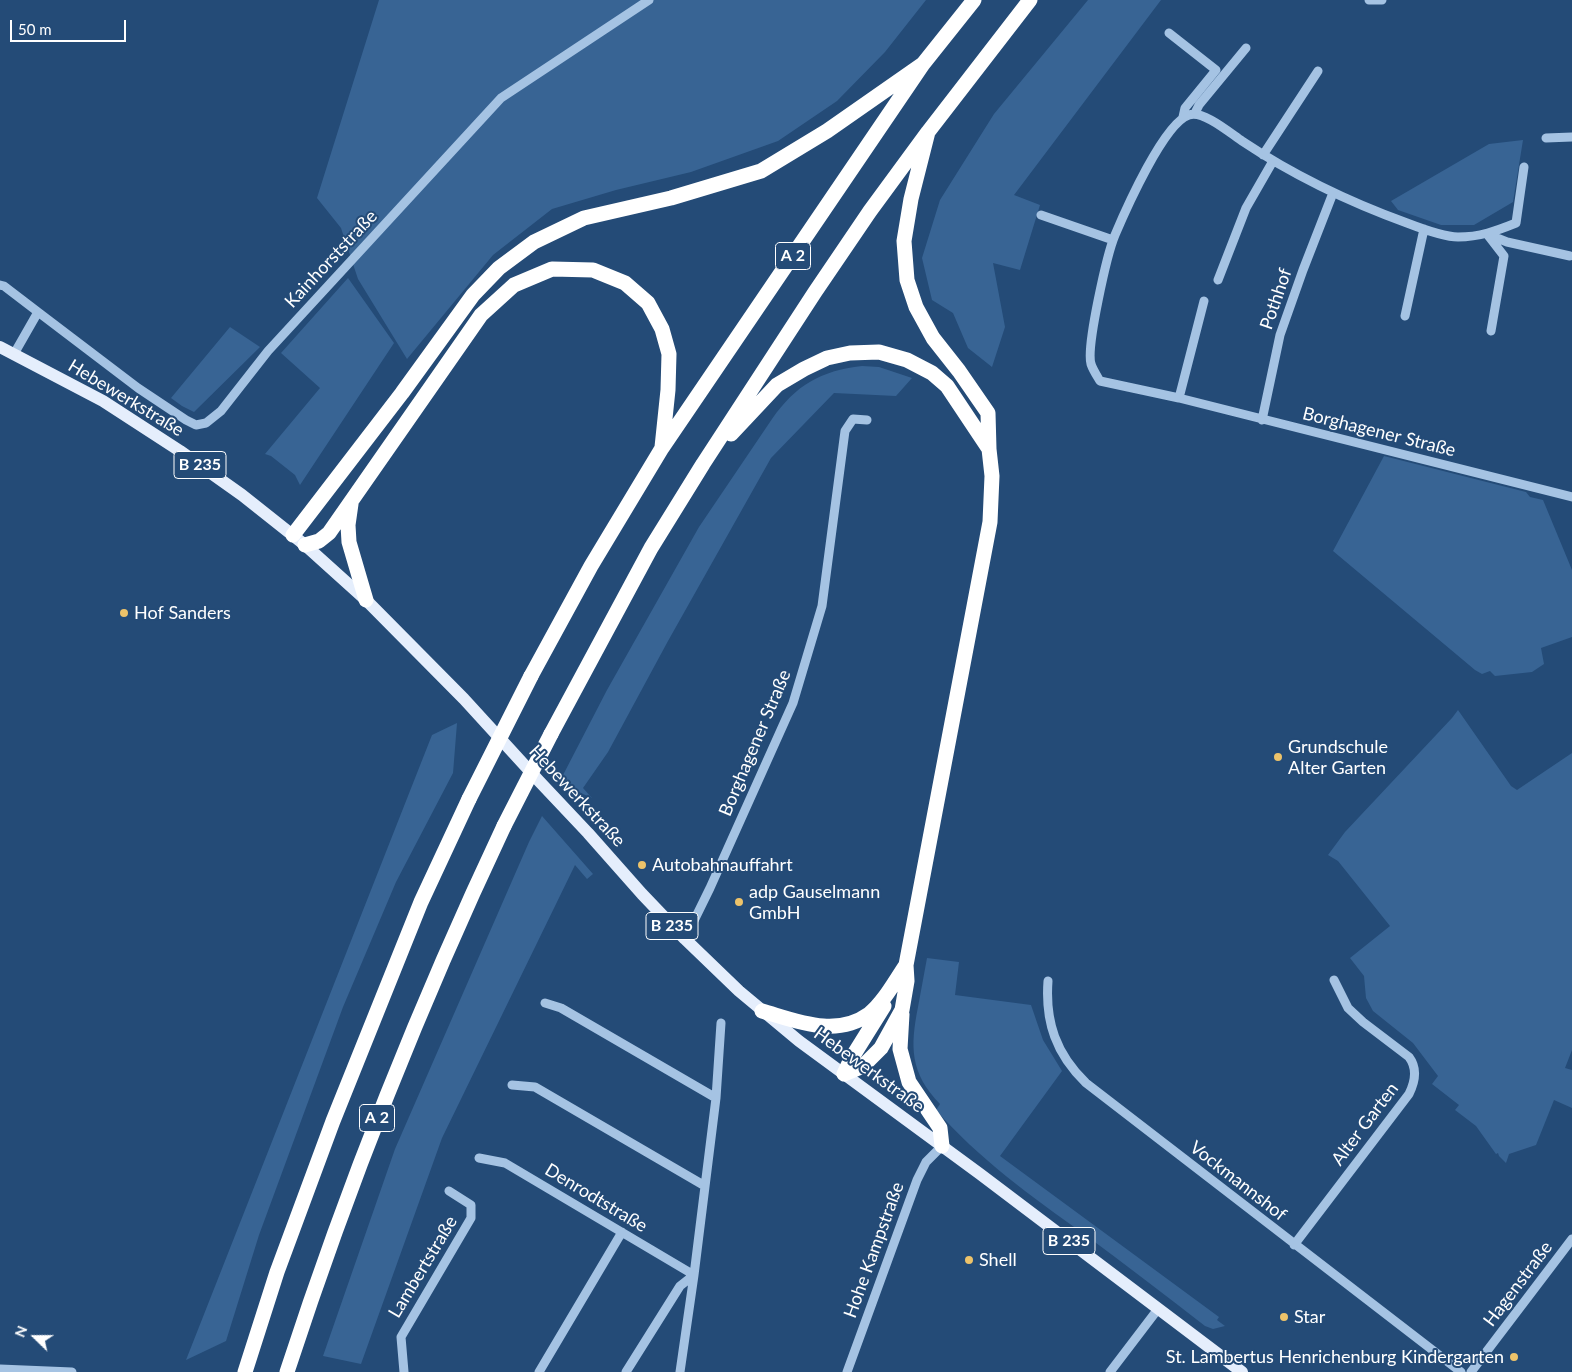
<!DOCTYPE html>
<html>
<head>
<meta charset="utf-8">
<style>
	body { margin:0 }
	#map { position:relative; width:1572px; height:1372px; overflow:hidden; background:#244b77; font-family:Lato,sans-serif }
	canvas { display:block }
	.north { position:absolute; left:10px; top:1312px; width:50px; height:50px; -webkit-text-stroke:4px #244b77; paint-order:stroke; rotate:292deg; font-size:14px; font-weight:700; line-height:20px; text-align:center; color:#fff }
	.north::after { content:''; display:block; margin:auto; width:18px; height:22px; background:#fff; clip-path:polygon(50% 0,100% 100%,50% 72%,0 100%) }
	.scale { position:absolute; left:10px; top:20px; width:116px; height:22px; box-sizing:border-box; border:2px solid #fff; border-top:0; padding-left:6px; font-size:15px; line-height:18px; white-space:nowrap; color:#fff; -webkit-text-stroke:4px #244b77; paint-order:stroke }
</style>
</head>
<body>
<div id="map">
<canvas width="1572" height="1372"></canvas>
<div class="north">N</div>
<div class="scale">50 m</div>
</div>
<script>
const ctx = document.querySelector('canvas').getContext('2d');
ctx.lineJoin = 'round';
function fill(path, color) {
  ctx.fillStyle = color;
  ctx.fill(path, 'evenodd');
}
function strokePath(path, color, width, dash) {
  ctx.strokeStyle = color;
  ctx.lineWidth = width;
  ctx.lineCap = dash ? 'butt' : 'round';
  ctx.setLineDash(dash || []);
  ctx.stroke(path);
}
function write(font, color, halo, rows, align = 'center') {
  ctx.font = font + ' Lato,sans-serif';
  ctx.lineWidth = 4;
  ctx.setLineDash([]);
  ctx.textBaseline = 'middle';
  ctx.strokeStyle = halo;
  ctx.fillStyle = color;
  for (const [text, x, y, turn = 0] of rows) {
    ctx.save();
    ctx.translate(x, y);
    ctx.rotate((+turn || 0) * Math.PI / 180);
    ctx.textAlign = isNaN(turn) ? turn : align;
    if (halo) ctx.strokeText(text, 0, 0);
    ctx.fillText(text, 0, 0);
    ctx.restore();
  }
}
fill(new Path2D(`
	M379 0H926L885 52 837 101 778 141 691 172 616 190 552 209 493 255 407 359 358 279 341 228 317 198Z
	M1088 0H1161L1014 195 1040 205 1020 270 993 263 1005 327 992 367 968 348 953 313 932 300 922 258 940 200 994 114Z
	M1523 140 1513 202 1474 225H1441L1398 210 1391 201 1489 144Z
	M348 278 394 343 300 485 295 475 271 456 265 454 320 388 281 353Z
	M230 327 260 347 194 412 182 406 171 398Z
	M862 366 879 367 912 378 896 396 834 393 771 458 668 641 608 752 583 788 592 798 574 790 562 777 607 690 699 527 772 419C796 385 820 371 862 366Z
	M1384 456 1526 492 1530 497 1543 500 1572 570V637L1541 648 1544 664 1532 672 1495 676 1490 671 1482 674 1475 670 1333 551Z
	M1458 710 1511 786 1517 790 1572 753V1050L1565 1068 1572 1070V1108L1554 1100 1536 1145 1509 1154 1506 1163 1499 1156 1498 1153 1496 1154 1476 1126 1455 1110 1459 1105 1432 1084 1438 1076 1413 1043 1373 1011 1366 998 1364 976 1350 958 1390 926 1338 861 1328 855 1345 832 1452 718Z
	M457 723 453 773 396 882 343 1007 259 1235 226 1341 186 1360 432 735Z
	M542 816 593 874 587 879 575 865 442 1138 361 1364 323 1356 395 1149 529 842Z
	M927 958 959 962 955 995 1031 1005 1043 1040 1062 1071 1000 1156 1219 1317 1217 1320 1225 1326 1213 1329 1205 1326C1165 1295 1125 1264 1084 1234 1032 1197 978 1158 936 1110L940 1104C910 1073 910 1047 918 1007 921 991 924 974 927 958Z`), '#386494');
strokePath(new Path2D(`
	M1369 0H1382
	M1169 33 1216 70 1185 108 1183 117
	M1195 113 1199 105 1246 48
	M1546 138 1572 137
	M1263 155 1318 71
	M1524 167 1516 223C1496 231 1480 237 1458 237 1444 237 1420 228 1407 223 1349 202 1293 175 1242 141 1230 133 1203 110 1189 115 1164 123 1126 209 1115 235 1107 254 1086 347 1091 364 1093 370 1097 376 1100 381L1179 398 1572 497
	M1041 215 1113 240
	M1487 234 1504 256 1491 331
	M1487 234 1507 242 1570 256
	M1218 280 1246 208 1273 161
	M0 285 4 286 38 312 14 354
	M38 312 138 388 186 420 196 425 206 423 221 411 268 351 501 98 649 0
	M1405 316 1424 229
	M1179 398 1204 301
	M1262 420 1280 335 1303 270 1333 193
	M685 939 710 888 793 703 822 606 845 431 853 419 867 420
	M1048 981C1045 1022 1056 1054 1086 1083L1461 1372
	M545 1003 561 1008 716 1098
	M512 1085 535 1087 705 1186
	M479 1158 505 1163 694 1275 680 1286 626 1372
	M1294 1245 1409 1094C1415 1082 1418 1069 1409 1057L1363 1022 1348 1008 1334 980
	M0 1369 72 1372
	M404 1372 401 1337 471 1218V1205L449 1191
	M539 1372 622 1232
	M680 1372 694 1275 716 1098 721 1023
	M847 1372 917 1180 926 1162 942 1146
	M1110 1372 1158 1309
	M1471 1372 1572 1239`), '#a5c3e3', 9);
strokePath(new Path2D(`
	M0 347 103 401 180 451 242 495 305 545 366 600 464 699 538 780 588 833 642 894 685 939 739 991 799 1041 980 1174 1242 1372`), '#e5eefc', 12);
strokePath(new Path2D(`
	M731 434 777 385 804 369 827 358 850 353 879 352 907 360 932 373 947 386 989 449
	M351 504 348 525 349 542 366 600
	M293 535 402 393 473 295 499 268 534 242 584 218 671 198 761 171 827 131 923 64
	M305 545 319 541 329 533 481 315 514 285 552 269 593 270 625 283 648 303 662 329 669 354 668 390 662 447
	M531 676 591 566 662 448 923 64 974 0
	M551 734 651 548 703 464 815 292 870 211 928 132 1030 0
	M762 1011C797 1021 836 1038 869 1014 884 1002 895 981 906 965
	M902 1014 900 1049 909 1082 940 1128 942 1146
	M844 1074 863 1066 881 1048 902 1010 907 981 906 965 990 522 992 476 989 449 988 413 959 371 933 338 916 307 907 280 904 241 911 199 928 132
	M844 1074 851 1059 884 1006
	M245 1372 277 1272 333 1121 421 902 469 799
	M287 1372C348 1185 420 1004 504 826`), '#fff', 15);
strokePath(new Path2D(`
	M469 799 531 676
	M504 826 551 734`), '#fff', 15);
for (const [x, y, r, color] of [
	[124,613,5,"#edc36a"],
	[1278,757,5,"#edc36a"],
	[642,865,5,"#edc36a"],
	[739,902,5,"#edc36a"],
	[969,1260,5,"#edc36a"],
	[1284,1317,5,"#edc36a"],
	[1514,1357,5,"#edc36a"]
]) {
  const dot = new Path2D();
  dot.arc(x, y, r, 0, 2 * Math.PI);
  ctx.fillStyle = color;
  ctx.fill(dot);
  strokePath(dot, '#244b77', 2);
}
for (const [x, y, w] of [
	[793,256,35],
	[200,465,52],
	[672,926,52],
	[377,1118,35],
	[1069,1241,52]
]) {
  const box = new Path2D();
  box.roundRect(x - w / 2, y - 13.5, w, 27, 4);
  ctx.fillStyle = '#244b77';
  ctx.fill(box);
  strokePath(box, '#fff', 1);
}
write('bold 16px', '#fff', null, [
	["A 2",793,256],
	["B 235",200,465],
	["B 235",672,926],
	["A 2",377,1118],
	["B 235",1069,1241]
]);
write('18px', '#fff', '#244b77', [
	["Kainhorststraße",331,259,-47],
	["Pothhof",1276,299,-71],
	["Hebewerkstraße",126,398,31],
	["Borghagener Straße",1379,432,14],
	["Borghagener Straße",755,743,-67],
	["Hebewerkstraße",577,796,47],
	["Hebewerkstraße",869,1070,36],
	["Alter Garten",1365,1124,-53],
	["Vockmannshof",1238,1181,38],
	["Denrodtstraße",596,1198,31],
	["Hohe Kampstraße",874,1250,-70],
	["Lambertstraße",423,1267,-59],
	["Hagenstraße",1518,1284,-53]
]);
write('18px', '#fff', '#244b77', [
	["Hof Sanders",134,613],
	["Grundschule",1288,747],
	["Alter Garten",1288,768],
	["Autobahnauffahrt",652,865],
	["adp Gauselmann",749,892],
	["GmbH",749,913],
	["Shell",979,1260],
	["Star",1294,1317],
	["St. Lambertus Henrichenburg Kindergarten",1504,1357,"right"]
], 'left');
</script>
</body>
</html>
